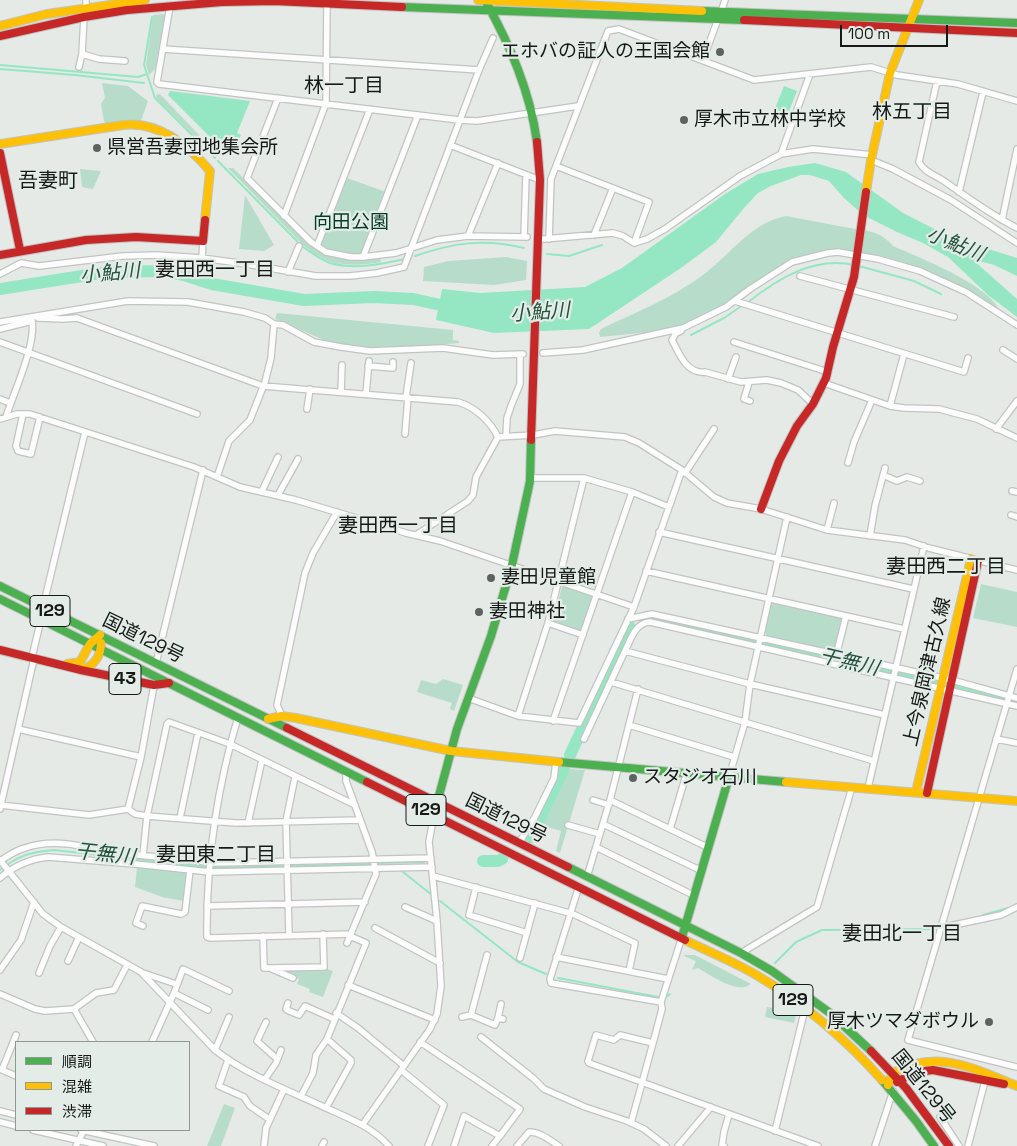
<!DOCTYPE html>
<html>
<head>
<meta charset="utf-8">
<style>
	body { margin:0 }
	#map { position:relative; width:1017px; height:1146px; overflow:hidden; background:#e5eae7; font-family:"Space Grotesk","Noto Sans JP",sans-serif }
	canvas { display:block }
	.legend { position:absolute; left:15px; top:1041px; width:175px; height:90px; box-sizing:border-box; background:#e3ece7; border:1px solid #919894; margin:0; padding:6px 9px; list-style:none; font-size:15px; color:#161918 }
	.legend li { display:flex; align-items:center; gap:10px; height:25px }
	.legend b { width:25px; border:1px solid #919894 }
	.scale { position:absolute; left:840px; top:25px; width:108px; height:22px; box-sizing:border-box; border:2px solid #161918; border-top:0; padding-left:6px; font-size:15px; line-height:18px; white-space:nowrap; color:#161918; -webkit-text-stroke:4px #e3ece7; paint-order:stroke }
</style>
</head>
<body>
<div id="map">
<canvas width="1017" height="1146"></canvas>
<ul class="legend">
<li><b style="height:6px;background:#4caf50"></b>順調</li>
<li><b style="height:6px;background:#ffc107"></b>混雑</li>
<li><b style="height:6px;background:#c62828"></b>渋滞</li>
</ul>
<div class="scale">100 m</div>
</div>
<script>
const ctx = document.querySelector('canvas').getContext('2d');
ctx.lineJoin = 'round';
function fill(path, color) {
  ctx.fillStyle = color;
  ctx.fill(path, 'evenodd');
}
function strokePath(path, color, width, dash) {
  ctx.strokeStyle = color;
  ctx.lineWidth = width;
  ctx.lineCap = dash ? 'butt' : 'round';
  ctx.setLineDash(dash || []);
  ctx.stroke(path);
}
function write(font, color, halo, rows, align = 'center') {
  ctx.font = font + ' "Space Grotesk","Noto Sans JP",sans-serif';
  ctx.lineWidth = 4.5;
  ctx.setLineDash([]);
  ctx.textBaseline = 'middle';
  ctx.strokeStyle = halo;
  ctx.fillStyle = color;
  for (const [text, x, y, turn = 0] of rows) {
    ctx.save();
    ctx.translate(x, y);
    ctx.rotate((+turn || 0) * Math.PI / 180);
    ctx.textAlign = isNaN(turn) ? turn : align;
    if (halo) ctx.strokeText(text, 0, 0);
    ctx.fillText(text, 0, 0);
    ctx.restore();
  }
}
fill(new Path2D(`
	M164 14 165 15 155 69 149 75 146 64 153 15Z
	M102 83 128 86 148 101 141 121 130 120 107 125 104 121 101 104 105 98Z
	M160 94 201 137V142L157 99 156 95Z
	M228 168H233L309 242 349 259 366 260 380 257 381 262C366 265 346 266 332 262 322 259 312 252 304 246Z
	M80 169 101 171 93 189 82 187Z
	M347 178 386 192 362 253 359 255 327 249 323 247 321 243Z
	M245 195 274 245 264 251 239 249Z
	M786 216 855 229C871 230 883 234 893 246 920 258 985 283 999 309 981 300 965 289 946 280 900 257 830 237 782 265 762 277 744 294 723 307 699 322 673 328 645 335L641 333 600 337 599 333 601 329C627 316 656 305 680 290 690 284 700 278 709 270 734 250 753 222 786 216Z
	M506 257 527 261 526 280 494 285 423 281 424 267 448 261Z
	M277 313 453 330V340L459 341V343C420 346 378 354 340 345 317 339 297 327 275 319Z
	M981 584 1017 592V627L973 618Z
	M564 585 592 595 593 598 581 629 579 631 554 622 553 620 562 587Z
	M775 603 840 617 842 622 835 649 831 652 767 636 764 631 771 605Z
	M443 679 463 685 454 711 450 709 452 703 417 692 421 680 436 684Z
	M568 769 585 770 560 853 556 851 561 831 547 827H540Z
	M137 867 185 871 186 875 184 901 162 897 135 887Z
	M685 955H695L751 984C738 995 712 976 698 968L692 970 696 961 684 956Z
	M327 969 333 971 323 997 309 992 310 989 297 984 299 979 287 973 288 970Z
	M767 1007 781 1009 784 1007 796 1015 794 1023 765 1017Z
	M224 1104 235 1108 221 1146H207Z`), '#b7ddca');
fill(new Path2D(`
	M784 86 797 91 787 116 774 111Z
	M170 91 250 101 237 133 241 135 232 157 228 150 218 145 168 95Z
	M815 163 846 172 903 213 950 237 1017 258V276L994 265 972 259 1017 299V317L988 295 948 257 923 243 897 232 863 215 844 198 829 181 810 175H801L771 186 758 193 744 208 716 242 681 268 589 329 494 333 436 320 442 289 480 293 585 287 622 268 725 194 758 174 788 167Z`), '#94e7c2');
strokePath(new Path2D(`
	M152 17 144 65 155 98 215 158
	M0 65 138 77 147 74
	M0 69 75 75 144 83
	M218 161 297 241
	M303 247C312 253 321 260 330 263 354 270 382 264 405 259
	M547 254 569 256 602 245
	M415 256C453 243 483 238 524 248
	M859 266 914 281 941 294
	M747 303C777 279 814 256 854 265
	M691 335 724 318 743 305
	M376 863 424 862
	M0 870C19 855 31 852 54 850L216 868 371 864
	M403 872 432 895
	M440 901 518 962 546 974
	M983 915 1008 908
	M775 963 796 942 822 930 937 929
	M558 978 658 997
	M666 997 670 994`), '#94e7c2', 2);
strokePath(new Path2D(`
	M0 289 107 272 163 271 184 275 212 284 304 300 374 297 413 299 454 308
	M653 617 751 641
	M766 644 931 681
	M960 688 1001 697
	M570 755 630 627
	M531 837 564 768
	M483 861H498L502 859`), '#94e7c2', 12);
const street = new Path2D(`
	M170 6 157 82 159 84 459 120 477 121 578 106
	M86 8V0
	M721 12 725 0
	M82 54 99 59 125 61
	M703 60 718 19
	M79 67 82 54 84 17
	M479 70 493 38
	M937 81 919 162C924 172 935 175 944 181 968 198 991 215 1017 228
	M278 98 247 178 311 242 326 252 351 257H363L396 253 437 240 468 236 527 237
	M450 145 540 180
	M781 154 810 74
	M871 160 893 169 951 200 1017 243
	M556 166 649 202 634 243
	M959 192 983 92
	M284 216 326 103 327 3
	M1002 220 1017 149
	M594 235 613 188
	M468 236 498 163
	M524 237 526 175
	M544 239 613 233 623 236 634 243
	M549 239 551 179 608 31 619 29 754 80 871 67 897 75 958 84 1017 101
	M634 243 647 239 665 229 740 176 781 154 813 149 873 155
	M317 246 370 109
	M363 257 418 115
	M202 258 203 241
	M288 272 299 246
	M0 274 21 263 39 266 123 256 157 255 202 258 246 264 316 276H350L377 273 404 267 479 70 163 49
	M800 276 954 317
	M735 301 964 372 968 358
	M38 318 63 319 77 318 263 386 458 402C475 407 490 421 498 437
	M0 322 128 301 188 302 244 312 265 318 274 324 283 325 314 342 341 347 370 351 443 348 493 355 523 354
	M0 329 32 321
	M681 331 676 333 672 340C679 353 686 374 705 372L741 382 767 380 781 383 798 390 813 404
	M0 342 197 414
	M734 342 828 372
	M1003 350 1017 359
	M543 353 583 350 683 328 726 307 750 289 792 262 828 253 838 252 878 259 920 271 966 292 1017 325
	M368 366 393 368V362
	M728 379 736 357
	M749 382 744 399 750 401
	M824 383 890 406 904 408 939 409 977 419 1017 438
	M341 392 342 365
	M366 394 369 361
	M406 397 411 363
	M0 399 10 403
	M890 406 904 354
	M307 409 310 389
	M23 414 16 446 18 451 31 454 40 417
	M6 417C13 394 39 339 31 317
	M0 419 17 414H30L194 467 240 487 296 500 406 533 440 541 634 607
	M996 429 1017 401
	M405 434 408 397
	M506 436 507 418 511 406 520 384V355
	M848 463 854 442 872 400
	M685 473 714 429
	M883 475 897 481 907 477 920 481
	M217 477 229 441 250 420 265 382 271 358 274 324
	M530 478H584L632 492 669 507
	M262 491 278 457
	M1012 491 1017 492
	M278 495 298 459
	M1011 515 1017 517
	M827 530 834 503
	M659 532 913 589
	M416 535 468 501 473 495 476 477 498 437 533 435 555 431 625 437 639 443 682 470 714 497 727 503 761 509 827 530 905 540 929 548 1017 570
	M870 536 875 506 885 468
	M646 571 904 629
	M43 607 85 432
	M628 619 652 614 952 680 1017 698
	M548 623 583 635
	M625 651C631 639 635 623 650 622L1017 706
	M836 656 846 616
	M156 663 203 470
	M1017 669 908 1040 1017 1067
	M611 682 874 761
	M468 698 518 716 579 723 634 607 682 470
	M282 716 277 705 305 573 313 553 337 512
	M518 716 548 623 584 478
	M238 717C217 788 206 863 207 937L210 938 351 934
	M553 721 632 492
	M629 725 734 757
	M18 729 141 757
	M584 739 625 651 750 684 885 715
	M996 739 1017 743
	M346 771V781L372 852 376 874 347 943
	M729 777 745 722 750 684 787 517
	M868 788 924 546
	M593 800 609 805
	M610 800 709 848
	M0 805 89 815 128 809 135 814 147 816 236 823 360 820
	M0 809 33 663 32 657 41 619
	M128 809 141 757 154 685
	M180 818 198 733
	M248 823 262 760
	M603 824 702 871
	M568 825 600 834
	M670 829 687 772
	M519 843 535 817 554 778 556 761
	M596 847 695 896
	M143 855 147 816 167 724 169 722 230 744 355 805
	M0 860 43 914 61 927 141 972 215 1050C247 1075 287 1090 324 1107 348 1118 371 1126 389 1146
	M0 861C8 856 16 850 25 848 47 840 76 843 98 851L217 863 431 858
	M433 876 573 914 635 943 629 971
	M587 877 610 800 638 689
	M0 878C14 866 30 859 48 857L135 864 210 872 432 867
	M579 886 550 979 551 983 661 1002
	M476 887 469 915 527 933
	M207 906 365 902
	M405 907 437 921
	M143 926 136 923 142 906 181 914 185 912 190 870
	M375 928 440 963
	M940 928 1001 915 1017 907
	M289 935 286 821 295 777
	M263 936 264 968H269L324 967 323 934
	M741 953 817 907 852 787
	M556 957 668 979
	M520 958 535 903
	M68 961 79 937
	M272 969 293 978
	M0 970 21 940 34 902
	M39 973 50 946 61 927
	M143 973 176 984
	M348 985 435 1020
	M174 993 208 1010
	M0 994 35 1009 45 1011 74 1009 96 993 114 990 127 965
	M288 1003 286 1009 287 1010 299 1015 305 1006 334 1019
	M74 1009 93 1042
	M336 1013 358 1028 404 1066
	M471 1015 495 1025 498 1018 503 1019
	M462 1017 471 1015 487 955
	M498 1018 501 1004
	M266 1022 257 1041 277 1059
	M481 1037 533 1078 544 1089 585 1107 627 1121 644 1129 666 1146
	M152 1042 174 993 183 969 229 991
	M420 1042 520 1109 500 1136 464 1116 454 1146
	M653 1043 620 1035 614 1040 596 1035 588 1061 589 1063 818 1146
	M215 1050 229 1017
	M228 1060 219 1086 244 1097 250 1106 269 1119
	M0 1069 16 1076
	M2 1070 16 1035
	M401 1070 444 1105 428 1146
	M265 1079 276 1063 281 1050
	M301 1096 313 1073 316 1055 327 1039 366 943 350 936
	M326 1108 351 1063V1060L327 1039
	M0 1111 16 1115
	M940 1117 959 1146
	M0 1122 16 1126
	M631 1123 653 1043 662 1009 661 1002 682 937
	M363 1124 430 1029 437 1014 441 986 437 921 429 842 434 814
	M33 1130 103 1146
	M81 1130 154 1146
	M775 1131 805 1009
	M76 1146 84 1130
	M264 1146 266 1128 284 1089
	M322 1146 324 1142
	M492 1146 500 1136
	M517 1146 529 1132C540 1132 550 1140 559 1146
	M678 1146 711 1107
	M724 1146 722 1145 724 1132 729 1114
	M875 1146 893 1091
	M968 1146 985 1081`);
const fast = new Path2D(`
	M485 0C510 45 530 91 537 142
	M402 7 744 20
	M702 11 1017 23
	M0 586 287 728
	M0 599 367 782
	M559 762 786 782
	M434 814 457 729 491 636 512 565 530 481 531 440
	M568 867 741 953 772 971 830 1013 871 1051
	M682 937 729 777
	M882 1080 916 1121 934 1146`);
const slow = new Path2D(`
	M478 0 702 11
	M0 26 47 14 145 0
	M0 144 123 125C159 121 188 145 210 171L205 220
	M866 192 871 160 890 73 919 0
	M67 664 80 662 90 644 100 635
	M81 670C94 666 101 656 101 643
	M268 719 282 716 296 718 451 751 559 762
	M786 782 1017 801
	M916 792 971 559
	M685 940C709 952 735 962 758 976 802 1002 848 1041 882 1080
	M888 1085 893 1073C937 1048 975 1069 1017 1086`);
const jam = new Path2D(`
	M744 20 1017 33
	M0 36 84 17 127 10 222 2 274 1 402 7
	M0 153 20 250
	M0 255 86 240 136 237 203 241 205 220
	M531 440 540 180 537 142
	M761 509 779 461 797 426 813 404 826 378 833 347 854 277 866 192
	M0 650 81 670 154 685 169 683
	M287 728 568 867
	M367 782 685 940
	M927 793 978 561
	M871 1051 906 1088 949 1146
	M897 1082 916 1072 933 1070 1004 1084`);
strokePath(street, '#c1c4c2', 8);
strokePath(fast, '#c1c4c2', 10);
strokePath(slow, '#c1c4c2', 10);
strokePath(jam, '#c1c4c2', 10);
strokePath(street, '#fbfcfb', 5.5);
strokePath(fast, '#4caf50', 8);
strokePath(slow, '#ffc107', 8);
strokePath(jam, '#c62828', 8);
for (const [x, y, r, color] of [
	[720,52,5,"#5e6260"],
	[684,120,5,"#5e6260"],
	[97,148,5,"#5e6260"],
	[491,578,5,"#5e6260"],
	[479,612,5,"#5e6260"],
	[633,778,5,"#5e6260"],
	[989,1022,5,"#5e6260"]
]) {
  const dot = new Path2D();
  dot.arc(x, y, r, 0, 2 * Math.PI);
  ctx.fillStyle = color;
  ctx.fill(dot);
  strokePath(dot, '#e3ece7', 2);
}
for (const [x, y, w] of [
	[50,611,40],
	[125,679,32],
	[426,810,40],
	[793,1000,40]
]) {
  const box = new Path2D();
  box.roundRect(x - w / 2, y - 15.5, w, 31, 4);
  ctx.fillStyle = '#e3ece7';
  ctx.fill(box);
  strokePath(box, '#161918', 1);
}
write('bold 18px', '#161918', null, [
	["129",50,611],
	["43",125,679],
	["129",426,810],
	["129",793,1000]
]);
write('19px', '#161918', '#e3ece7', [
	["エホバの証人の王国会館",710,52,"right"],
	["厚木市立林中学校",694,120],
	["県営吾妻団地集会所",107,148],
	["妻田児童館",501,578],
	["妻田神社",489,612],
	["スタジオ石川",643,778],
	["厚木ツマダボウル",979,1022,"right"]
], 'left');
write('19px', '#053a26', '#e3ece7', [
	["向田公園",351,223]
]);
write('19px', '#161918', '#e3ece7', [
	["国道129号",143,639,26],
	["上今泉岡津古久線",928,672,-77],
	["国道129号",506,819,26],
	["国道129号",923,1087,51]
]);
write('20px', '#161918', '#e3ece7', [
	["林一丁目",344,87],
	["林五丁目",912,113],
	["吾妻町",48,182],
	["妻田西一丁目",215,271],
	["妻田西一丁目",398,527],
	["妻田西二丁目",946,568],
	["妻田東二丁目",216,856],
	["妻田北一丁目",902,935]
]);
write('italic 20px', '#24533e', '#e3ece7', [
	["小鮎川",955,245,22],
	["小鮎川",110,274,-5],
	["小鮎川",540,313,-4],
	["干無川",849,663,13],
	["干無川",105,855,6]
]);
</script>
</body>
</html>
